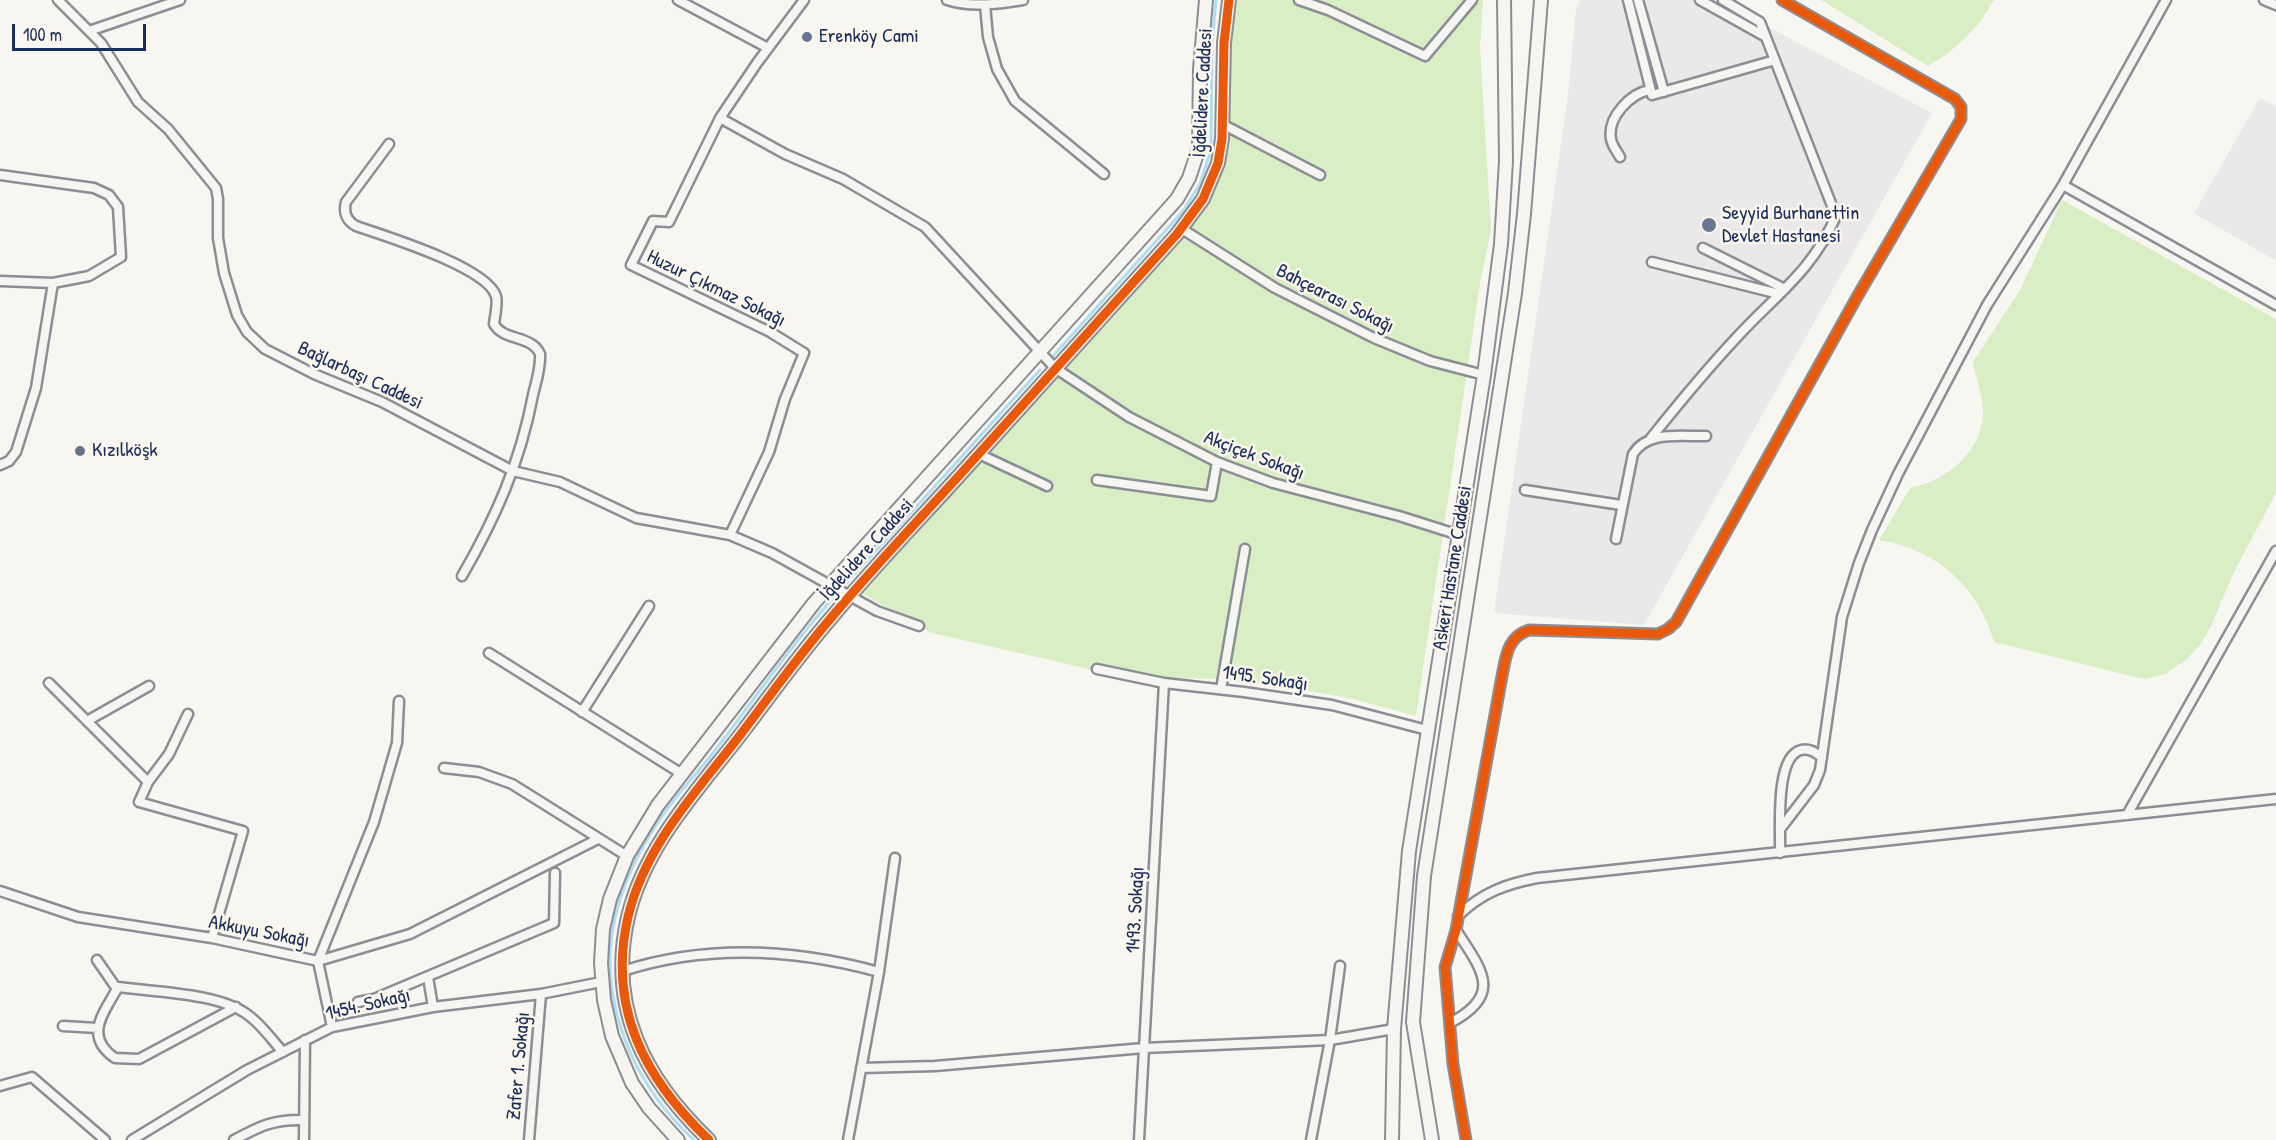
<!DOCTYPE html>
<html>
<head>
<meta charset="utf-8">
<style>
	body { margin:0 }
	#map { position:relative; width:2276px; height:1140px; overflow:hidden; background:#f8f6f0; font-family:"Patrick Hand",sans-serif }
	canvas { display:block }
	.scale { position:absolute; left:12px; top:24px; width:134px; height:27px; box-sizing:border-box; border:3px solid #1b2f5e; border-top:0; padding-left:8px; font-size:18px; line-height:21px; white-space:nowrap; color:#1b2f5e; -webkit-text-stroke:4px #fbf7ec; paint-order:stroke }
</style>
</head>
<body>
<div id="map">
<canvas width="2276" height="1140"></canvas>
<div class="scale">100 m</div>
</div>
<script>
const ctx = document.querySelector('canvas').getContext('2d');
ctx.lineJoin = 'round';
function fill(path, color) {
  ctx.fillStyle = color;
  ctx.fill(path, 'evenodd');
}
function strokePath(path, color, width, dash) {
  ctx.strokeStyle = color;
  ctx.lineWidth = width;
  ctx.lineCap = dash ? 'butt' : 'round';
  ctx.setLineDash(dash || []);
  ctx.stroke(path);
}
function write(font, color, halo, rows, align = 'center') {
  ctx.font = font + ' "Patrick Hand",sans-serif';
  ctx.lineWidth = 5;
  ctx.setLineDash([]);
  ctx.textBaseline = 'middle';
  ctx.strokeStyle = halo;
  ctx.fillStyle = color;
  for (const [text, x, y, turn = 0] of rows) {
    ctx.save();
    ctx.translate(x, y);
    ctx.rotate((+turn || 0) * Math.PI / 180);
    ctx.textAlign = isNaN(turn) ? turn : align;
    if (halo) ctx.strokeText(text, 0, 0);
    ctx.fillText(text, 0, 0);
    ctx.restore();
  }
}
fill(new Path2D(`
	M1580 0H1717L1932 113 1644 625 1494 613 1568 95 1576 9Z
	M2260 98 2276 107V261L2194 213Z`), '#ebe8ea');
fill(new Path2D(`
	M1237 0H1483L1480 47 1491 229 1480 284 1416 716 1349 698 1281 686 1216 679 1124 677 932 633 858 591 1207 197 1224 100 1232 19Z
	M1821 0H1994C1978 29 1956 50 1928 66Z
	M2062 200 2276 319V493L2234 572 2210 628 2200 645 2186 660 2165 674 2147 679 2134 677 1994 642C1978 586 1936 549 1879 540L1910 488C1945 481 1982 453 1983 413 1983 397 1976 378 1973 362L2020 290Z`), '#daeec6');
strokePath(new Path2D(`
	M1054 355 1183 211 1200 184 1211 150 1212 43 1216 0
	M694 1140C632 1083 595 998 616 913 627 871 650 830 677 796 691 779 706 763 719 745 750 705 779 663 811 624 841 587 874 553 906 518 951 469 995 419 1040 370`), '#afddf1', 3);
const street = new Path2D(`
	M58 0 101 43 138 102 168 129 216 188 218 199V238L224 273 237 315 247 332 265 349 314 374 382 402 513 471 560 482 636 518 730 535 772 553 877 611 919 626
	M678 0 768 48
	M947 0C972 8 998 4 1023 0
	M1299 0 1328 10 1425 56 1472 0
	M1628 0 1652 95 1775 60
	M1638 0 1664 92
	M1700 0 1766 37
	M2264 0 2276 5
	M985 5 988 37 997 69 1015 101 1104 174
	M89 31 180 0
	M720 118 785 154 843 179 925 227 1055 368 1129 417 1217 462 1273 483 1399 516 1459 535
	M1222 124 1320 175
	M389 144 346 202C343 213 347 221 356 226 385 236 487 267 496 296 498 304 495 315 494 324 503 341 532 335 540 354 541 368 536 382 533 395 520 463 496 517 462 576
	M1620 157C1617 151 1612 146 1611 139 1607 117 1631 93 1650 90
	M0 175 94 188 109 195 118 207 121 257 89 276 53 283 0 281
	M2063 185 2276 305
	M1182 229 1275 288 1374 338 1430 361 1484 375
	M1703 248 1785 289
	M1652 262 1779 294
	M1651 438C1679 403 1707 369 1738 336 1776 295 1813 270 1836 216L1760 22 1723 0
	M979 454 1047 486
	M0 465 9 461 16 452 36 388 53 283
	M1097 480 1211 496 1217 462
	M1525 490 1621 505
	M730 535 769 452 785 399 804 353 770 332 631 265 653 221 669 222 720 118 757 63 804 0
	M1616 539 1633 454C1648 430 1681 437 1706 436
	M489 653 682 774
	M1097 669 1164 683 1244 692 1332 705 1427 730
	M49 683 148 782 139 802 243 831 212 938
	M1221 689 1245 549
	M582 712 649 606
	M87 721 149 686
	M444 768 479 772 512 784 627 856
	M148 782 169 754 188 714
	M2127 815 2276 551
	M1781 828 1814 785 1820 770 1842 617 1859 563 1872 530 1898 474 1987 305 2063 185 2166 0
	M1780 853C1781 832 1774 757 1801 750 1809 748 1816 752 1822 758
	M0 891 78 917 212 938 318 961 410 934 598 839
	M1458 916C1481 893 1506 884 1537 878L2276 799
	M97 960 117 989
	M623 971C707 944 795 949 879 972
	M428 977 433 1007
	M358 1002 374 999 554 923 555 873
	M236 1007 139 1059 115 1058C83 1036 104 1013 118 987 154 992 220 993 248 1015 261 1024 272 1040 283 1052
	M1450 1023C1504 995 1482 970 1456 930
	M63 1026 97 1028
	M332 1027 318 961 374 822 397 743 399 701
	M861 1068 935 1066 1144 1048 1330 1040 1394 1029
	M0 1086 32 1077 105 1140
	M132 1140 247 1070 332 1027 433 1007 541 994 601 982
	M234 1140C260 1126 274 1119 304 1120
	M304 1140 305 1040
	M529 1140 541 994
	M848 1140 879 972 895 858
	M1139 1140 1164 683
	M1311 1140 1330 1040 1340 966
	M1466 1140 1453 1064 1445 967 1456 930 1502 676C1506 657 1507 637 1529 630L1658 634 1668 629 1676 622 1857 297 1961 119V107L1955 99 1782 0`);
const secondary = new Path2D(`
	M678 1140 649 1108 632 1083 612 1036 604 1000 601 963 603 929 610 899 627 856 658 805 814 603 1177 199 1189 178 1199 148 1200 69 1206 0
	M709 1140C645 1079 607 1008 628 917 645 844 700 788 744 730 772 693 800 654 831 618 871 570 914 525 956 479 1030 397 1103 316 1177 234L1203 199 1218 163 1222 139 1224 43 1229 0
	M1392 1140 1394 1029 1409 851 1484 375 1501 244 1506 161 1504 0
	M1432 1140 1413 1022 1424 876 1515 293 1524 214 1541 0`);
strokePath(street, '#8b8e94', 13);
strokePath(secondary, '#8b8e94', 16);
strokePath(street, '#f6f5f1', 8);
strokePath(secondary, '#f6f5f1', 12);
strokePath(new Path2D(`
	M709 1140C645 1079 607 1008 628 917 645 844 700 788 744 730 772 693 800 654 831 618 871 570 914 525 956 479 1030 397 1103 316 1177 234L1203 199 1218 163 1222 139 1224 43 1229 0
	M1466 1140 1453 1064 1445 967 1456 930 1502 676C1506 657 1507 637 1529 630L1658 634 1668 629 1676 622 1857 297 1961 119V107L1955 99 1782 0`), '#e8590c', 9);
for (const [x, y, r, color] of [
	[807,37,6,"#687591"],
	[1709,225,8,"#687591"],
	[80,451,6,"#687591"]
]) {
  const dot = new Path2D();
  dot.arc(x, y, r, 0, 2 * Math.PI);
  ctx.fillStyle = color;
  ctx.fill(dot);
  strokePath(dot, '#fbf7ec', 2);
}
write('20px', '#1b2f5e', '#fbf7ec', [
	["Erenköy Cami",819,37],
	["Seyyid Burhanettin",1722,214],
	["Devlet Hastanesi",1722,237],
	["Kızılköşk",92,451]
], 'left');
write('20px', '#1b2f5e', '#fbf7ec', [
	["İğdelidere Caddesi",1203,93,-87],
	["Huzur Çıkmaz Sokağı",716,289,26],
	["Bahçearası Sokağı",1335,299,27],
	["Bağlarbaşı Caddesi",360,376,25],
	["Akçiçek Sokağı",1254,456,21],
	["İğdelidere Caddesi",867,550,-48],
	["Askeri Hastane Caddesi",1453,568,-81],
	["1495. Sokağı",1265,679,8],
	["1493. Sokağı",1136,910,-87],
	["Akkuyu Sokağı",259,932,11],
	["1454. Sokağı",368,1005,-13],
	["Zafer 1. Sokağı",519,1066,-85]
]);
</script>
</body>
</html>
